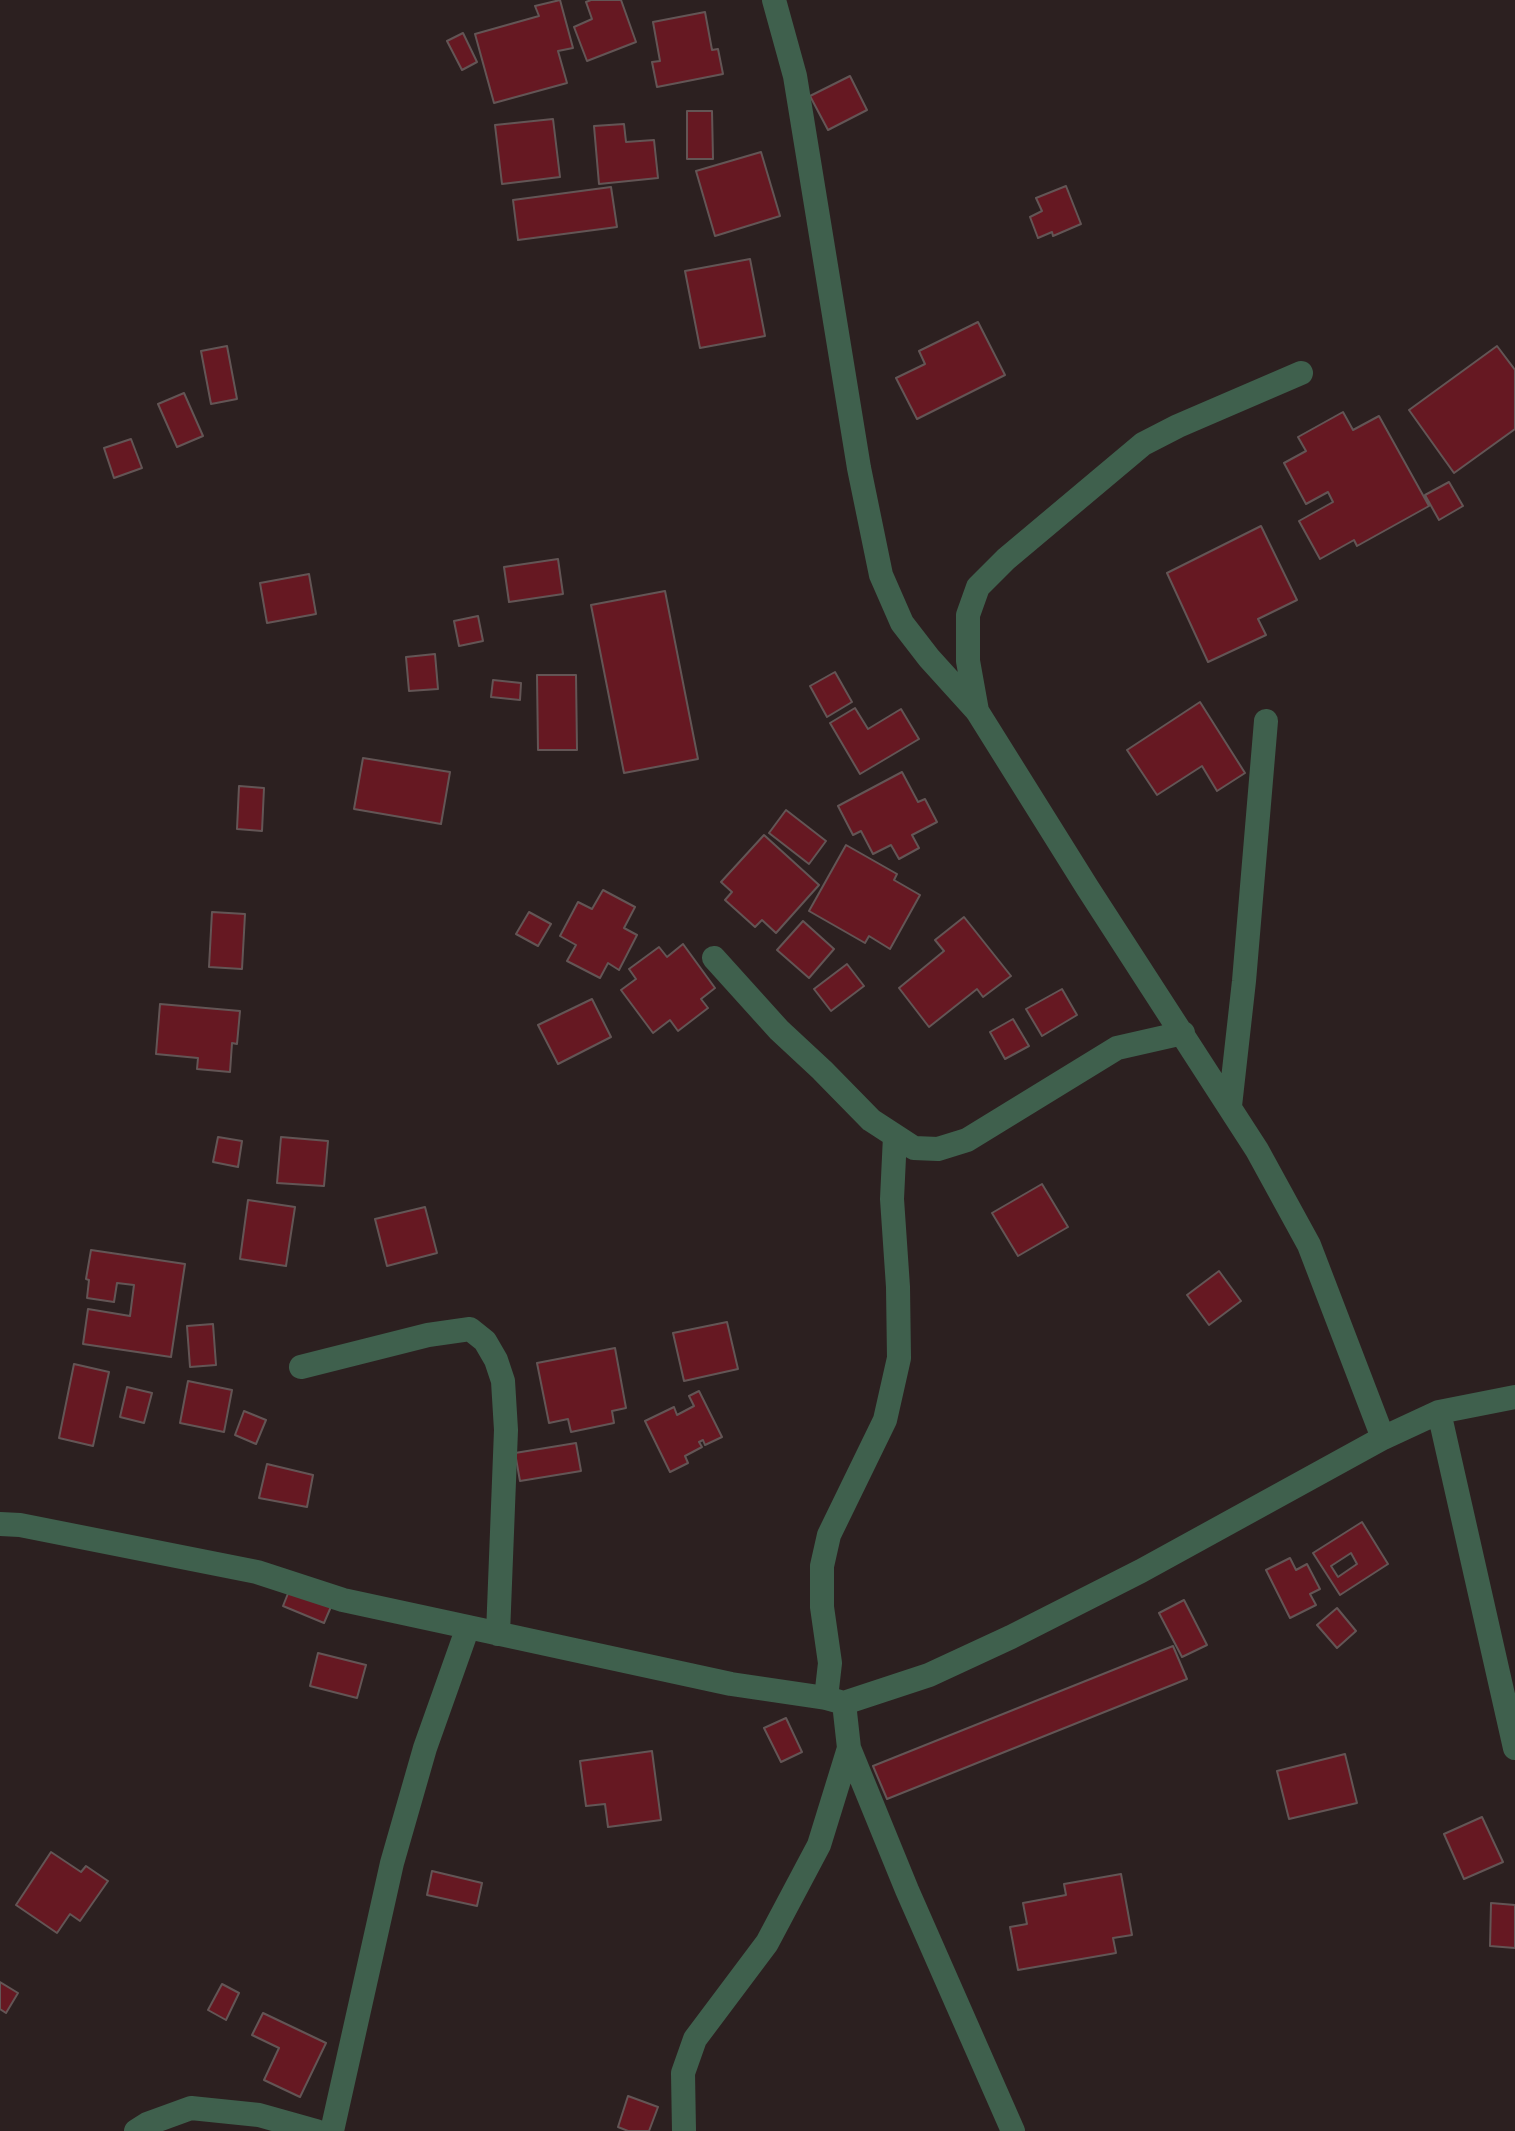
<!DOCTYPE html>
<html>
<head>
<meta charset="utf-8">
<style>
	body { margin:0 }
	canvas { display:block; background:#2c2020 }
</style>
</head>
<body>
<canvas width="1515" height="2131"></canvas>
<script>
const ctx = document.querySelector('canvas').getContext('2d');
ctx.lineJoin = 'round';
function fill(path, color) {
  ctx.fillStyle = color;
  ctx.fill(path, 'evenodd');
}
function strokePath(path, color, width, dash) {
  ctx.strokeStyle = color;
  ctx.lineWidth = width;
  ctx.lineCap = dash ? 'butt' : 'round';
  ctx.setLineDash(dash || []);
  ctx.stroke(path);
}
const building = new Path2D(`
	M560 0 573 48 558 51 567 83 494 103 475 34 539 16 535 6Z
	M591 0H621L636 42 587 61 574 27 592 19 586 2Z
	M705 12 712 50 718 49 723 74 657 87 652 62 660 61 653 22Z
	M463 33 477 62 462 70 447 41Z
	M850 76 867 110 828 130 810 96Z
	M687 111H712L713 159H687Z
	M553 119 560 177 502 184 495 125Z
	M624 124 626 142 654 140 658 178 599 184 594 126Z
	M761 152 780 216 715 236 696 171Z
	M1066 186 1081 224 1053 236 1052 232 1038 238 1030 217 1042 211 1036 198Z
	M611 187 617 227 518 240 513 200Z
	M750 259 765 336 700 348 685 271Z
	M978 322 1005 375 917 419 896 378 925 364 919 351Z
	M227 346 237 399 211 404 201 351Z
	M1497 346 1515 370V429L1454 473 1409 410Z
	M184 393 203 436 177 447 158 404Z
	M1343 412 1353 430 1379 416 1429 506 1357 546 1354 540 1320 559 1299 521 1333 502 1328 492 1306 504 1284 463 1306 451 1298 437Z
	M131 439 142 468 114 478 104 448Z
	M1449 482 1463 506 1439 520 1425 495Z
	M1261 526 1297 600 1258 619 1266 635 1208 662 1167 573Z
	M558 559 563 594 509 602 504 567Z
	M309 574 316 614 267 623 260 583Z
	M665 591 698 759 624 773 591 605Z
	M478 616 483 641 459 646 454 621Z
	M435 654 438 689 409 691 406 657Z
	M835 672 852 702 827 717 810 686Z
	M537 675H576L577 750H538Z
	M493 680 521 683 520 700 491 697Z
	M1200 702 1245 773 1217 791 1202 766 1157 795 1127 750Z
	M855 708 868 729 901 709 919 739 860 774 830 723Z
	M363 758 450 772 441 824 354 809Z
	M902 772 918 802 925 799 937 822 912 835 919 848 899 859 891 845 873 854 861 831 853 835 838 806Z
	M239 786 264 788 262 831 237 829Z
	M786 810 826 841 809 864 769 833Z
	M764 835 819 885 776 933 762 920 755 927 725 900 732 892 721 882Z
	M846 845 897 874 894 880 920 895 890 949 869 936 865 943 809 911Z
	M603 890 635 907 624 928 637 935 619 970 608 963 600 978 567 961 576 945 560 936 578 902 592 909Z
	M212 912 245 914 242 969 209 967Z
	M529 912 551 924 538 946 516 934Z
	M964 917 1011 976 983 997 977 989 929 1027 899 988 944 951 935 940Z
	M803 921 834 949 809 978 777 950Z
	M683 944 715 988 701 999 708 1008 678 1031 670 1020 653 1033 621 990 636 979 629 969 659 947 667 957Z
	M847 964 864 986 831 1011 814 989Z
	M1062 989 1077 1015 1042 1036 1026 1009Z
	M592 999 611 1037 558 1064 538 1025Z
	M160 1004 240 1011 237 1044 232 1043 230 1072 197 1069 198 1058 156 1054Z
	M1013 1019 1029 1046 1005 1059 990 1032Z
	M218 1137 242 1141 238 1167 213 1162Z
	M281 1137 328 1141 324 1186 277 1183Z
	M1042 1184 1068 1227 1018 1256 992 1213Z
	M248 1200 295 1207 286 1266 240 1259Z
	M425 1207 437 1253 387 1266 375 1219Z
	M91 1250 185 1264 171 1357 83 1344 88 1309 130 1316 134 1285 117 1283 114 1302 87 1298 89 1280 86 1279Z
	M1219 1271 1241 1301 1209 1325 1187 1295Z
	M727 1322 738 1369 684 1381 673 1333Z
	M213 1324 216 1365 190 1367 187 1326Z
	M615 1348 626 1408 612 1411 614 1423 571 1432 568 1419 549 1423 537 1363Z
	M74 1364 109 1372 93 1446 59 1438Z
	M188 1381 232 1390 224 1432 180 1423Z
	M127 1387 152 1393 144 1423 120 1417Z
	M699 1391 722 1437 705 1445 703 1440 699 1442 702 1447 685 1456 688 1463 670 1472 645 1421 674 1407 677 1415 694 1406 689 1396Z
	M244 1411 266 1420 256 1444 235 1435Z
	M576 1443 581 1471 520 1481 515 1453Z
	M267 1464 313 1475 307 1507 259 1498Z
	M1362 1522 1388 1564 1340 1595 1313 1553ZM1351 1553 1357 1564 1338 1577 1331 1566Z
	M1290 1558 1296 1570 1307 1564 1320 1589 1310 1594 1316 1605 1290 1618 1266 1570Z
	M291 1586 333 1602 324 1623 283 1606Z
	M1184 1600 1207 1645 1182 1657 1159 1613Z
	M1337 1608 1356 1631 1337 1648 1317 1625Z
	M1173 1646 1187 1679 887 1799 873 1766Z
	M318 1653 366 1665 357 1698 310 1686Z
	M786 1718 802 1752 781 1762 764 1728Z
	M652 1751 661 1820 608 1827 605 1804 586 1806 580 1761Z
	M1345 1754 1357 1803 1289 1819 1277 1771Z
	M1482 1817 1503 1862 1464 1879 1444 1834Z
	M51 1852 81 1872 86 1866 108 1881 80 1921 70 1914 57 1933 16 1905Z
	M432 1871 482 1883 477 1906 427 1895Z
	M1121 1874 1132 1935 1113 1938 1116 1953 1018 1970 1010 1927 1027 1924 1023 1903 1066 1895 1064 1884Z
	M1491 1903 1515 1905V1948L1490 1946Z
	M0 1982 18 1993 6 2013 0 2009Z
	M222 1984 239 1993 226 2020 208 2010Z
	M263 2013 326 2043 300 2097 264 2080 279 2048 252 2035Z
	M628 2096 658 2107 649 2131H628L618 2127Z`);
fill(building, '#661822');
strokePath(building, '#635555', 2);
strokePath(new Path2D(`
	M774 0 795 76 859 468 881 575 902 623 929 658 977 711 1087 887 1257 1150 1309 1245 1383 1438
	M977 711 968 661V615L978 587 1006 559 1143 444 1178 426 1301 373
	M714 958 779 1030 822 1070 871 1120 914 1148 938 1149 967 1140 1117 1048 1183 1033
	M1230 1106 1244 981 1266 721
	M301 1367 428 1335 470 1329 485 1341 496 1360 503 1381 506 1430 498 1634
	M1439 1412 1515 1748
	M0 1524 20 1525 257 1572 343 1600 468 1627 731 1684 826 1698 844 1703 929 1675 1011 1637 1141 1571 1383 1438 1439 1412 1515 1397
	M826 1698 830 1663 822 1607V1566L829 1535 885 1420 899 1358 898 1287 892 1199 895 1136
	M844 1703 849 1748 907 1890 1013 2131
	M136 2131 147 2124 191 2108 259 2115 316 2131
	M332 2131 392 1863 425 1748 468 1627
	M684 2131 683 2073 695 2039 767 1943 819 1845 849 1748`), '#3f604d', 24);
</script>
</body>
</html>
